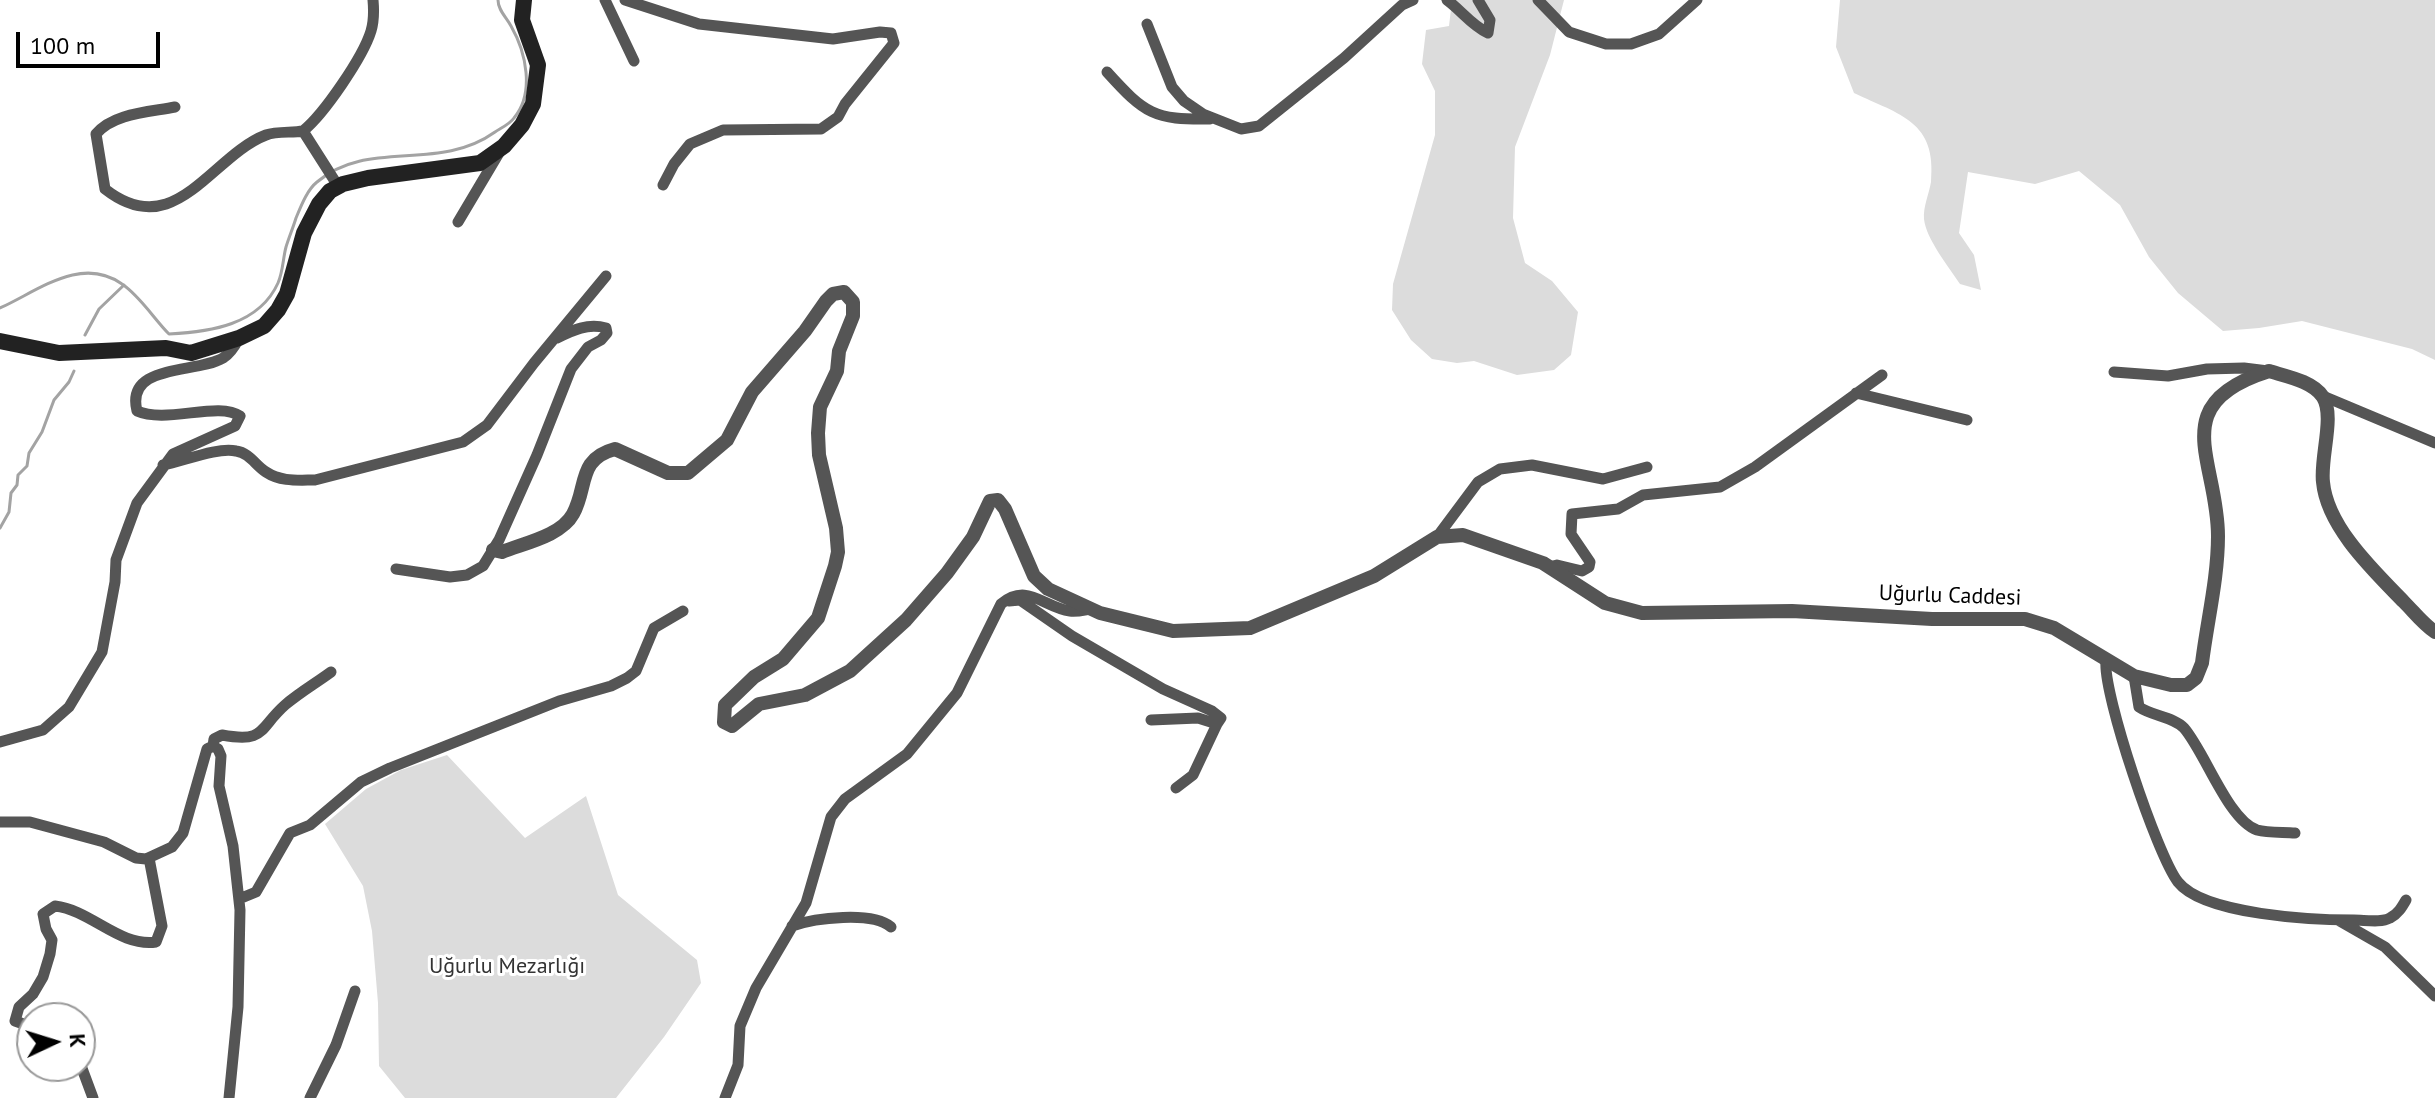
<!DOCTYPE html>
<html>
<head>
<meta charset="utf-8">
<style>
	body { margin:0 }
	#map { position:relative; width:2435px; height:1098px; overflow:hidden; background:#fff; font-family:"PT Sans",sans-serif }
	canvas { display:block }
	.north { position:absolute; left:16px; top:1002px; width:80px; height:80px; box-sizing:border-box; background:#fff; border:2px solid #999; border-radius:50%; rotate:86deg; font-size:22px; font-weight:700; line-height:32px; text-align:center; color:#000 }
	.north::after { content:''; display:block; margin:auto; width:28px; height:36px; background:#000; clip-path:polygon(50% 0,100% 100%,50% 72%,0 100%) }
	.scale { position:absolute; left:16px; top:32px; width:144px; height:36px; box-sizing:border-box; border:4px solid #000; border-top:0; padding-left:10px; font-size:24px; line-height:28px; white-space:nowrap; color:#000; -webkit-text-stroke:6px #fff; paint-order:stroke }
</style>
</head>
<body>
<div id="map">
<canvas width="2435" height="1098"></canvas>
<div class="north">K</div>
<div class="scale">100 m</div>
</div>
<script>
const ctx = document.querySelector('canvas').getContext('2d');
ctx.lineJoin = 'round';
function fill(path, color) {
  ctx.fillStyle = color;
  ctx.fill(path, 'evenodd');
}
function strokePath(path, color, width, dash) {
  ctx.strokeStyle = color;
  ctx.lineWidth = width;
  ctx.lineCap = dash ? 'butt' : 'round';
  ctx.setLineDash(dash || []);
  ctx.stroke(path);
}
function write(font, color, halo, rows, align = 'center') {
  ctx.font = font + ' "PT Sans",sans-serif';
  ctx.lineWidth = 6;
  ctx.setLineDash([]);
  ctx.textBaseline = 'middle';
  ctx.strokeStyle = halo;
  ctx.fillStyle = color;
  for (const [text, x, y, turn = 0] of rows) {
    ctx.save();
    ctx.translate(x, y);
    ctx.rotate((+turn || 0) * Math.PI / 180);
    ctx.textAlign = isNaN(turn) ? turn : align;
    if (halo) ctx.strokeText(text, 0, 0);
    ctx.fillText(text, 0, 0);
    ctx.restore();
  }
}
fill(new Path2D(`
	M1441 0H1564L1550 55 1515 147 1513 218 1525 263 1552 281 1578 312 1571 355 1554 370 1517 375 1474 361 1457 363 1432 359 1411 340 1392 310 1393 284 1435 135V91L1422 64 1426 30 1449 26 1451 9Z
	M1840 0H2435V360L2412 349 2302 321 2259 328 2223 331 2178 293 2149 257 2120 205 2079 171 2035 184 1968 172 1959 233 1974 255 1981 290 1960 284C1949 267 1926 239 1924 219 1923 207 1929 194 1931 182 1937 121 1900 115 1854 93L1836 47Z
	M447 755 525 838 586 796 618 895 697 960 701 983 664 1037 616 1098H405L379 1066 378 1003 372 931 363 886 325 824 366 789 401 770Z`), '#dcdcdc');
strokePath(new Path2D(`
	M0 308C38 291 81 255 122 284 140 296 154 319 169 334 210 332 259 325 278 283 283 272 283 258 286 247 289 237 293 228 296 218 301 206 307 190 317 182 368 138 438 173 495 132 501 128 510 124 514 118 535 93 526 52 511 26 506 17 498 10 498 0
	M85 335 99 309 124 285
	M0 528 9 512 11 493 17 485 18 475 27 466 29 453 42 432 54 400 69 382 74 371`), '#a3a3a3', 3);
strokePath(new Path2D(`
	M605 0 634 61
	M625 0 699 24 833 39 880 32 891 33 894 43 845 104 838 117 821 129 723 130 690 144 674 164 663 185
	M1447 0C1462 11 1471 25 1488 33L1490 20 1478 0
	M1538 0 1569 32 1606 44H1631L1659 34 1697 0
	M1147 24 1172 87 1184 101 1203 114 1241 129 1259 126 1344 58 1402 5 1413 0
	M1107 72C1145 114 1154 120 1210 119
	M175 107C150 112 113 113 96 134L105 189C175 244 211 156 266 135 277 131 292 133 303 131 324 114 363 57 371 31 374 21 374 11 373 0
	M303 131 338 186
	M458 222 499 153
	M2114 372 2168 376 2207 369 2244 368 2268 371
	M1856 393 1967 420
	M2323 396 2435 443
	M163 465C184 461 217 447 236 451 250 453 255 465 266 472 281 482 298 480 315 480L463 442 487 425 534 363 606 276
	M1437 537 1478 482 1500 469 1532 465 1603 479 1647 467
	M1549 567 1557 565 1582 571 1589 567 1590 562 1571 534 1572 514 1618 509 1643 495 1720 487 1755 467 1882 375
	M396 569 450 577 467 575 483 566 499 540 537 455 571 369 588 347 601 340 607 333 606 328C588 323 573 330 557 338
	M1009 601 1020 600 1072 636 1163 689 1212 711 1221 718 1217 724 1198 718 1151 720
	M2106 662C2103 694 2157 855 2178 882 2204 915 2314 920 2354 920 2365 920 2381 923 2390 918 2398 914 2402 907 2406 900
	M2134 676 2139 707C2152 716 2174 717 2184 728 2205 752 2228 820 2257 830 2268 833 2284 832 2295 833
	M0 742 43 730 69 707 102 652 115 582 116 560 137 503 173 454 235 426 240 416C219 401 166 424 137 411 125 363 196 374 223 358 231 353 235 346 239 338
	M213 746 214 739 222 735C266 743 258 729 285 705 299 693 316 683 331 672
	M1176 788 1193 775 1217 724
	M0 822H30L104 842 136 858 146 859 172 847 183 833 207 749 213 746 218 749 221 756 219 786 233 846 240 910 238 1007 229 1098
	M239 899 256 892 290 833 310 825 361 782 390 768 559 701 611 686 627 678 636 671 654 628 683 611
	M2338 920 2385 947 2435 996
	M792 926C815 918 872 911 891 927
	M32 1027 15 1021 19 1007 33 994 43 977 50 954 52 940 46 929 43 914 55 906C91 910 119 947 156 942L162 926 149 858
	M80 1063 93 1098
	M310 1098 336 1045 355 991
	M725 1098 738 1065 740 1026 756 988 806 903 831 817 845 799 907 754 957 693 1001 604C1027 582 1043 607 1070 611 1077 612 1084 610 1090 609`), '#555', 11);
strokePath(new Path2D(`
	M493 550 502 552C524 543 561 536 573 514 588 487 577 459 615 449L668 473H688L727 440 752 392 805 331 826 301 833 294 844 292 853 302V316L839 351 837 371 820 407 818 433 819 455 836 528 838 552 835 566 818 618 783 659 754 677 725 705 724 722 732 726 759 704 805 695 850 671 906 620 947 573 973 537 990 501 998 500 1005 509 1034 576 1048 589 1100 613 1173 631 1250 628 1374 576 1437 537 1463 535 1543 563 1605 603 1642 613 1792 611 1932 619H2025L2054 628 2134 676 2171 685H2187L2196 678 2202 663C2207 622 2218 578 2218 536 2218 460 2164 404 2269 371 2285 376 2313 381 2323 397 2335 416 2320 458 2323 482 2327 527 2374 571 2404 602 2414 612 2423 624 2435 632`), '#555', 14);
strokePath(new Path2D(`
	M0 341 59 353 166 348 191 353 239 338 264 326 278 310 287 294 304 233 319 204 330 191 343 184 368 178 480 163 504 146 522 125 533 104 538 65 522 20 524 0`), '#222', 16);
write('22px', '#000', '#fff', [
	["Uğurlu Caddesi",1950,596,2]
]);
write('22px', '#333', '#fff', [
	["Uğurlu Mezarlığı",507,967]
]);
</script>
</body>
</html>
